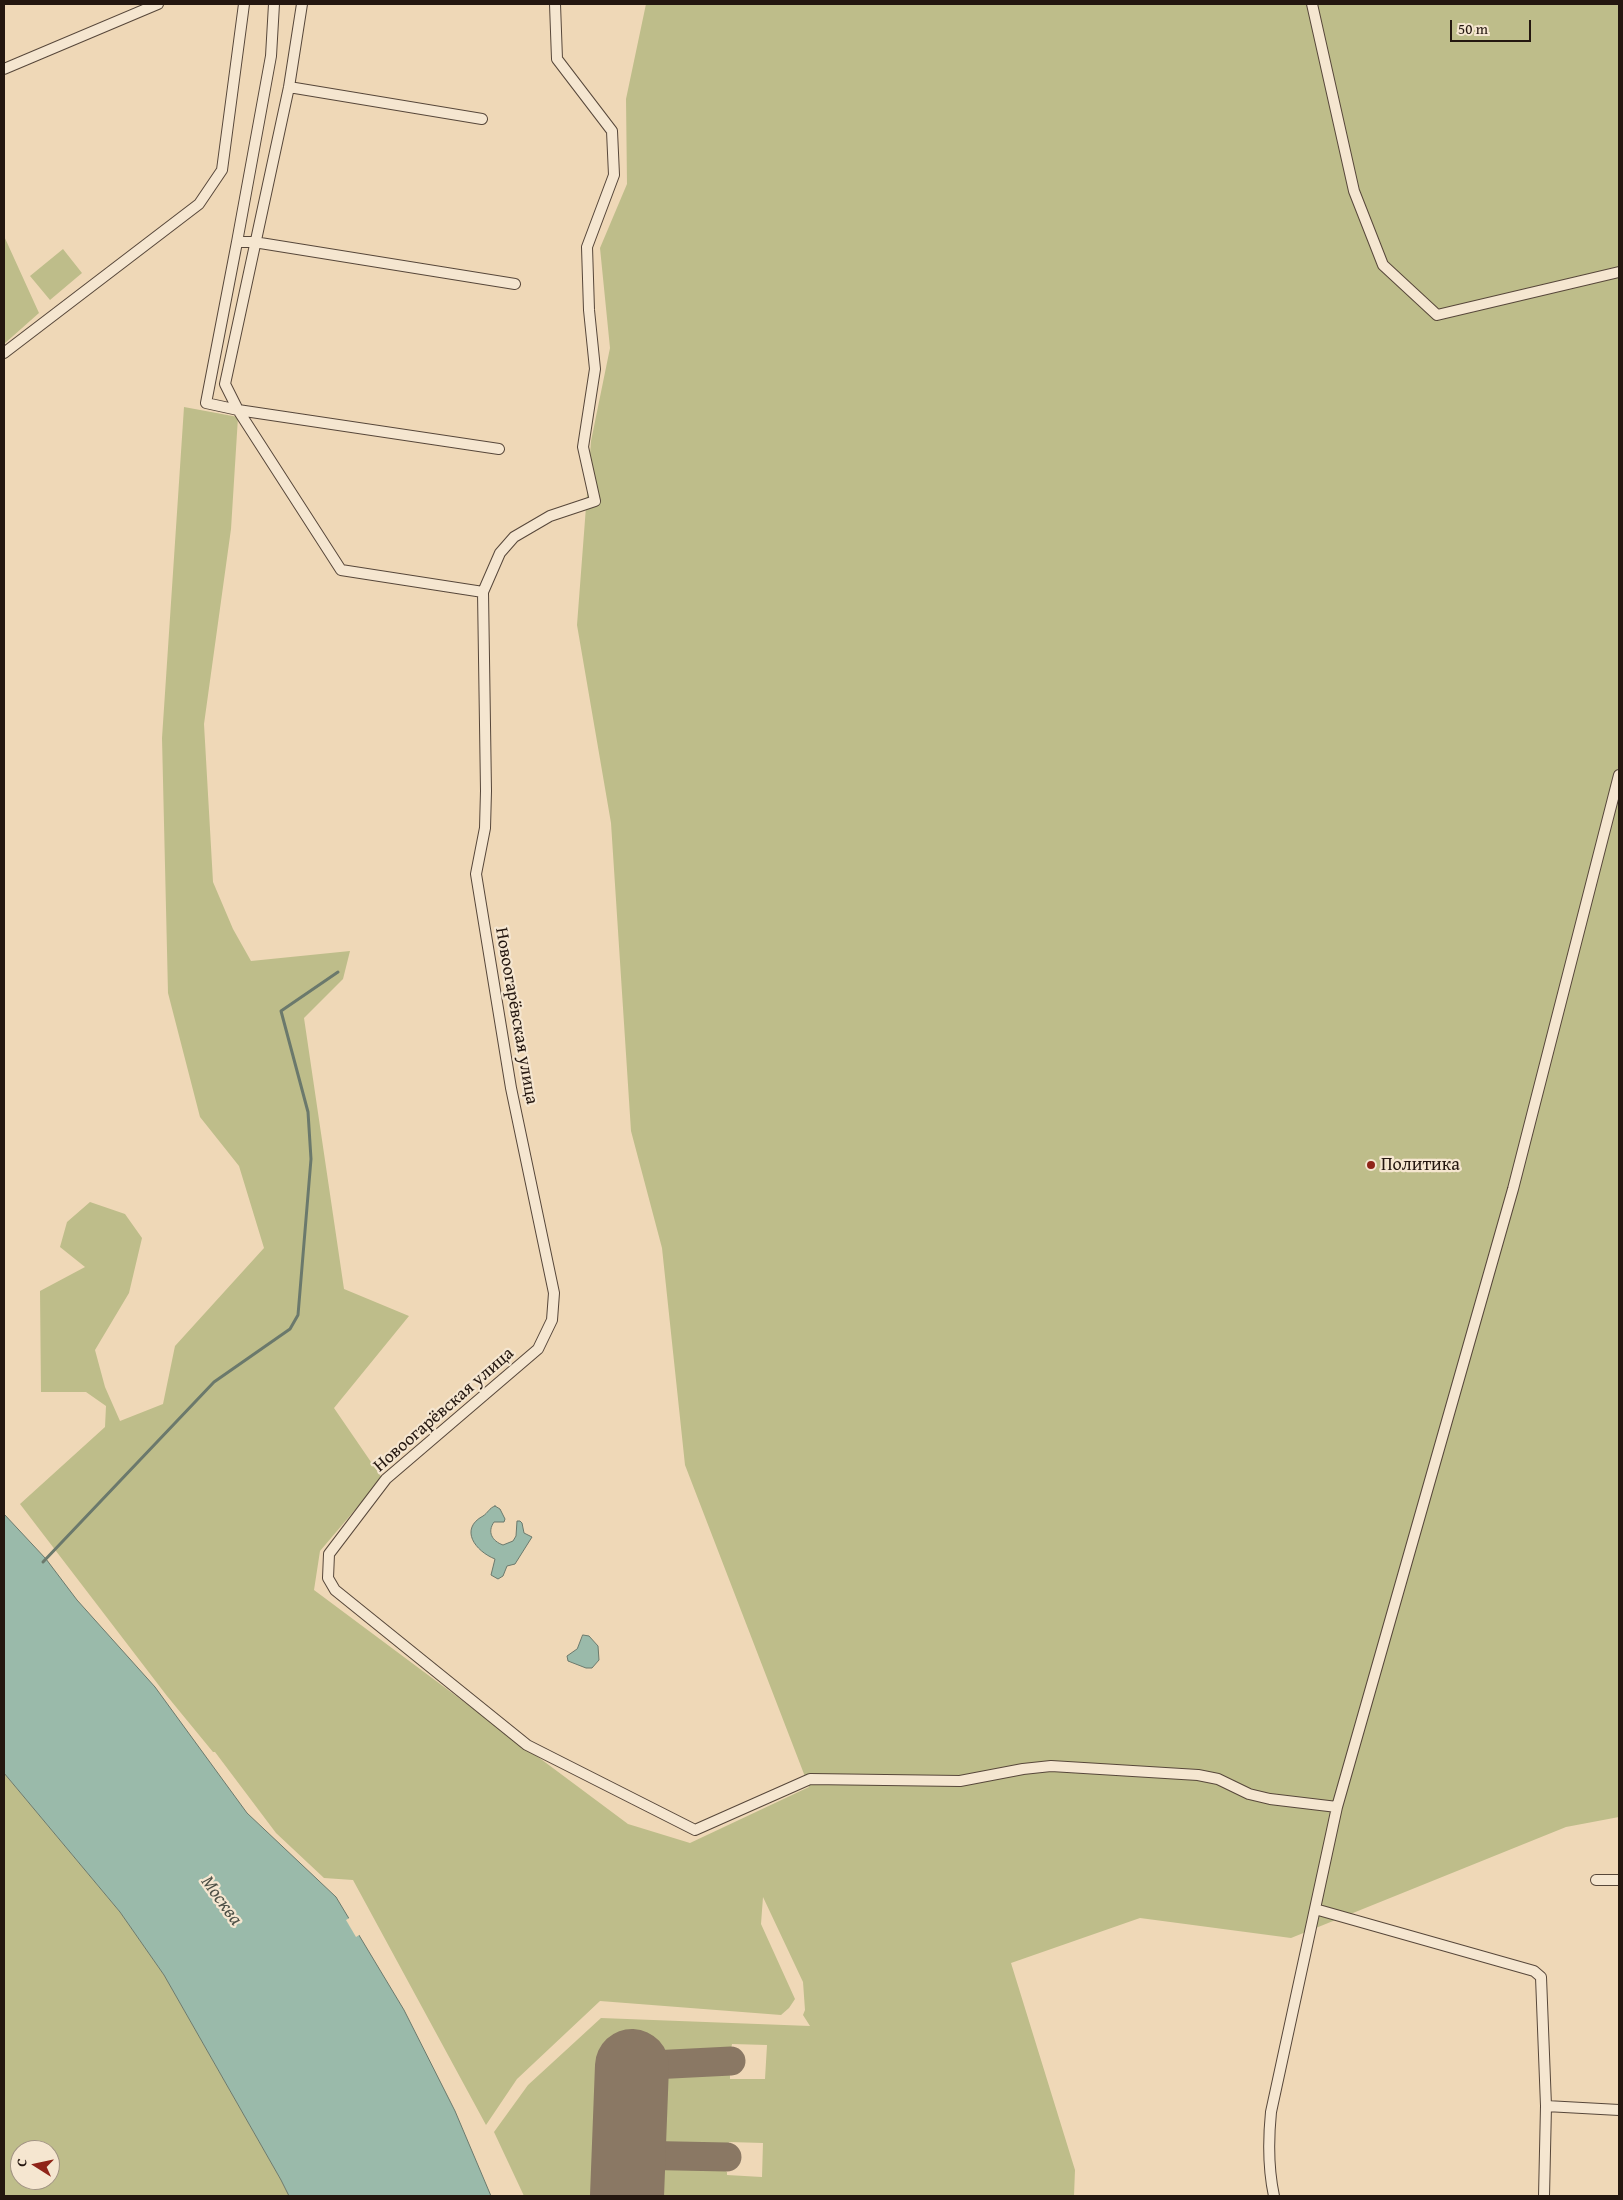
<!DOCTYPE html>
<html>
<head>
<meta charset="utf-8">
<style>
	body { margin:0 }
	#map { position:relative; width:1623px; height:2200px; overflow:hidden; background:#efd8b7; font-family:"Gentium Book Plus",serif }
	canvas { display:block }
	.frame { position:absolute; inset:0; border:5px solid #241710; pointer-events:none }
	.north { position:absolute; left:10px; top:2140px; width:50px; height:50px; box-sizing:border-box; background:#f5e6d0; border:1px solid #a19383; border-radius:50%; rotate:280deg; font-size:14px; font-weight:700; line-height:20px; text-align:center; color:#241710 }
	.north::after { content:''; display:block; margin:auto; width:18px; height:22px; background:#8f2418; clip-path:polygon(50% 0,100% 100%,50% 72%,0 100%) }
	.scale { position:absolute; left:1450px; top:20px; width:81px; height:22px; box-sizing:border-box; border:2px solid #241710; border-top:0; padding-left:6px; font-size:15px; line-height:18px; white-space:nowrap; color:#241710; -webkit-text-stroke:4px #f5e6d0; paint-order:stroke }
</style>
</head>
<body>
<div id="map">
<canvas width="1623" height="2200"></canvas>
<div class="frame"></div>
<div class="north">С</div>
<div class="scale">50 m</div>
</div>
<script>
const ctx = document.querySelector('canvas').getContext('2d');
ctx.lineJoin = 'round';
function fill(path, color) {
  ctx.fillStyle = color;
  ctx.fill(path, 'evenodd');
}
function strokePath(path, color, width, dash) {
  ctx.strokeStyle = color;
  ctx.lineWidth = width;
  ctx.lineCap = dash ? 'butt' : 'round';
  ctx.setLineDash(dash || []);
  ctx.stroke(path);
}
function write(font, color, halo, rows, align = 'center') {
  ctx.font = font + ' "Gentium Book Plus",serif';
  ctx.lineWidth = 4.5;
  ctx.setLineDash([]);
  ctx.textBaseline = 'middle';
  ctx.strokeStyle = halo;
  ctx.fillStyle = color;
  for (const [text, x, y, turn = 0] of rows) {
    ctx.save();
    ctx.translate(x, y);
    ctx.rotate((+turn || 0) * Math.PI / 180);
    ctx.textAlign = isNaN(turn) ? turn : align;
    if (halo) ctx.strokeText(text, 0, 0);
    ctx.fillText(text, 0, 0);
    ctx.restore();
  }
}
fill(new Path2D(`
	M646 4H1619V1817L1566 1827 1291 1938 1140 1918 1011 1963 1075 2170 1074 2196H654L655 2178 666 2164 717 2165 727 2172V2175L762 2177 763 2143 729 2142 728 2146 718 2151 670 2150 665 2148 656 2135 659 2086 672 2072 720 2069 730 2074V2079H765L767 2045 732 2044 731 2049 721 2054 607 2055 601 2196H524L494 2132 528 2085 601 2018 810 2026 803 2015 805 2010 803 1982 763 1897 761 1924 795 1999 789 2008 781 2015 600 2001 517 2079 486 2125 353 1880 324 1878 276 1833 215 1752H213L167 1696 20 1504 105 1427 106 1406 86 1392H41L40 1291 85 1267 60 1247 67 1222 90 1202 125 1214 142 1238 129 1293 95 1350 105 1387 120 1421 163 1404 175 1346 264 1248 239 1166 200 1117 168 993 162 738 184 407 238 417 231 529 204 724 213 882 233 929 251 961 350 951 343 979 304 1018 344 1289 409 1316 334 1408 382 1478 320 1551 314 1590 628 1824 690 1843 809 1787 685 1465 662 1248 631 1131 611 823 577 625 591 441 610 348 600 248 627 184 626 99Z
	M4 236 39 313 4 344Z
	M63 249 82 273 50 300 30 276Z
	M4 1773 120 1912 164 1975 281 2180 289 2196H4ZM20 2150H50V2180H20Z`), '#bebd8a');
const water = new Path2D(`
	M495 1506 500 1509 505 1519 504 1522H494C487 1532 492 1541 503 1545L513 1541 516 1536 517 1521H520L522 1523 524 1533 532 1537 515 1564 507 1566 503 1576 498 1579 491 1575 495 1559C475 1551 459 1529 483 1516 488 1513 489 1508 495 1506Z
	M4 1514 46 1559 77 1600 155 1687 247 1813 336 1897 404 2010 455 2111 491 2196H289L281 2180 164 1975 120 1912 4 1773Z
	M583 1635 589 1636 598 1646 599 1660 592 1668H586L568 1661 567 1656 577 1649Z`);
fill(water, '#9abaaa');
strokePath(water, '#6b796c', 1);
fill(new Path2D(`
	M351 1917 361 1934 356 1937 346 1920Z`), '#efd8b7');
strokePath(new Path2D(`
	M43 1562 214 1382 290 1329 298 1315 311 1159 308 1112 281 1011 338 972`), '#6b796c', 3);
strokePath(new Path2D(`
	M632 2066 731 2061
	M629 2155 727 2157`), '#8a7864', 29);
strokePath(new Path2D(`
	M627 2196 632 2066`), '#8a7864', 74);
const street = new Path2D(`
	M274 4 271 56 237 242H254L515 284
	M555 4 557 59 612 131 614 175 587 247 589 310 595 369 583 447 595 501 550 516 514 537 500 553 483 592 486 791 485 828 476 874 511 1088 554 1293 552 1320 538 1349 386 1479 329 1554 328 1578 335 1590 527 1745 695 1830 810 1779 960 1781 1023 1769 1051 1766 1198 1775 1218 1779 1249 1794 1270 1799 1337 1807
	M1312 4 1354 191 1383 265 1437 315 1619 272
	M4 69 158 4
	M289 87 482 119
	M237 242 206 403 238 410
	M4 353 199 204 222 170 244 4
	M238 410 225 384 289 87 302 4
	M483 592 341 570 238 410 499 449
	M1596 1880H1619
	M1315 1909 1534 1971 1541 1977 1546 2106 1544 2196
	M1546 2106 1619 2110
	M1274 2196C1268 2168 1268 2142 1271 2112L1337 1807 1513 1189 1619 775`);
strokePath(street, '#57473a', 12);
strokePath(street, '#f5e6d0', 10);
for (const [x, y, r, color] of [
	[1371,1165,5,"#8f2418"]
]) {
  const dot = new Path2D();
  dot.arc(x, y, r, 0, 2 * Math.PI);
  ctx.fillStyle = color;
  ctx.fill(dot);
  strokePath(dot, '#f5e6d0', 2);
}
write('18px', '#241710', '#f5e6d0', [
	["Новоогарёвская улица",516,1016,80],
	["Новоогарёвская улица",444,1410,-41]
]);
write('18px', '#241710', '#f5e6d0', [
	["Политика",1381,1165]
], 'left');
write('italic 19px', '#4d5046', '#f5e6d0', [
	["Москва",221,1901,54]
]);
</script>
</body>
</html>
